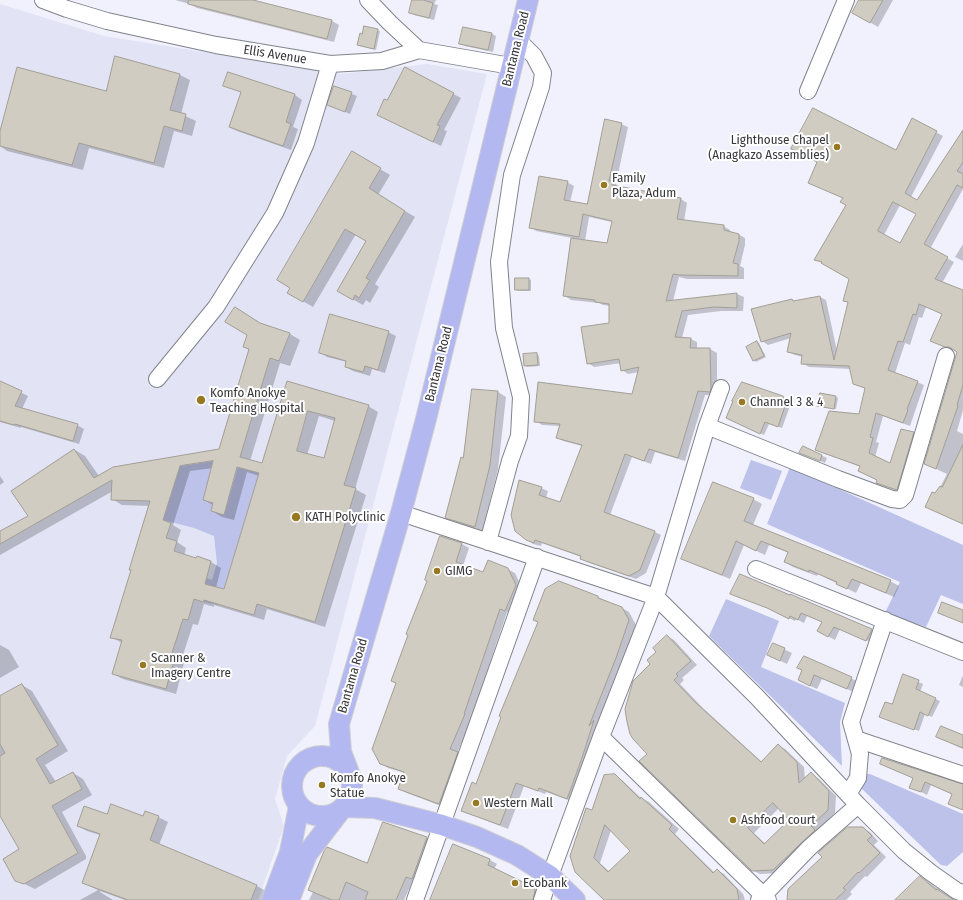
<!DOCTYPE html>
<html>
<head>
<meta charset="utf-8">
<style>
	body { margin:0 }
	canvas { display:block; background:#f0f1fc }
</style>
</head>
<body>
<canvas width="963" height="900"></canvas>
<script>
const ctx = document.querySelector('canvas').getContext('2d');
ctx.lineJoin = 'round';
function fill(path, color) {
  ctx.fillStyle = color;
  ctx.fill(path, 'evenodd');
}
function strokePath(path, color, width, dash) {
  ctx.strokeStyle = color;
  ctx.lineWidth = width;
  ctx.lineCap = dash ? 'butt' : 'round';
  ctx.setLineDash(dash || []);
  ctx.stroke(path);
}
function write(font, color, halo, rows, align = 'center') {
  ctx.font = font + ' "Fira Sans Condensed",sans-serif';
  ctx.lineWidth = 4;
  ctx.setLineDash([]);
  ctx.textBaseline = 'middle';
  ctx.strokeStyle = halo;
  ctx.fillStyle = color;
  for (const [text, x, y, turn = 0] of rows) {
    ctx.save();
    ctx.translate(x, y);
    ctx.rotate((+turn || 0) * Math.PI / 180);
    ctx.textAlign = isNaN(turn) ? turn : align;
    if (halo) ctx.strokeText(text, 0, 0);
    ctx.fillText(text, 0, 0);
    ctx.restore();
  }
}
fill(new Path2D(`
	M0 4 104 36 341 74 427 64 487 74 315 726 287 756 275 799 284 826 258 900H0Z`), '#e2e4f5');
fill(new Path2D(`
	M218 460 212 468 203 500 213 503 211 511 224 515 238 467 259 473 219 605 203 602 208 587 197 584 200 576 212 580 217 563 214 536 194 528 163 520 176 477 129 474Z
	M751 460 782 471 771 500 740 488Z
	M790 467 963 545V604L941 595 926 627 885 613 900 582 767 524Z
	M726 599 779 621 761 667 845 703 840 722 842 766 709 636Z
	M865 774H870L963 814V852L947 866 941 865 861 788Z`), '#bcc2e9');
fill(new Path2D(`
	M175 0H246L332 21 339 25 334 42 197 8 190 4Z
	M414 0H436L434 4 438 5 434 20 414 15 410 12Z
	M860 0H893L878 27 861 17Z
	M365 27 380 31 376 50 360 46Z
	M492 34 496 36 493 52 465 46 461 43Z
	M405 69 461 98 444 130 447 131 441 146 385 119 388 102Z
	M229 73 295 95 302 100 293 127 298 129 291 150 237 131 230 127 242 93 225 85Z
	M180 75 190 80 181 114 196 121 192 136 174 131 164 168 89 148 83 170 7 151 0 146V135L106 92Z
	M335 87 357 96 350 114 329 105Z
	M913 120 943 136 911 197 918 201 963 131V189L930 249 954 262 942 283 963 291V410L957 431 963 434V524L936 495 947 474 932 467 959 351 952 350 932 341 943 314 926 307 922 318 919 317 910 345 905 343 895 373 917 382 924 385 910 426 883 416 876 442 879 443 875 457 891 465 913 433 920 437 903 493 884 486 877 483 878 480 861 467 823 453 816 449 860 415 866 389 854 384 851 369 809 367 802 363 803 357 795 355 788 352 791 338 768 345 762 341 792 300 795 302 820 297 826 300 837 351 849 303 844 300 851 279 815 259 847 204 843 198 809 182 896 151ZM900 205 917 214 901 244 884 235Z
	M621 124 628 127 616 184 618 187 681 199 687 203 684 221 723 226 730 230V232L738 234 745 238V245L740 266 744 268V279H687L679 277 673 301 737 294 744 297 743 311H721L688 315 682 338 691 339 697 342V349H710L717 353V392L716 395H705L685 461 655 452 651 464 632 457 610 515 655 532 661 535 646 573 636 579 587 562 581 558V557L542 543 541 546 533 544 516 531 541 488 548 491 546 498 560 503 582 446 563 441 557 437 560 426 542 425 536 421 633 395 639 372 628 374 622 370 621 363 594 367 588 363 610 324V306L603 305 599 303 571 300 565 296 572 238 536 231 530 227 567 182 574 186 570 202 587 206ZM589 217 612 222 608 244 585 241Z
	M353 153 390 175 378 195 415 217 375 284 379 287 370 303 366 300 363 305 338 291 367 241 356 234 313 307 289 293Z
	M963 244V261L955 257Z
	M529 279 531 280V291H518L516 290Z
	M261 324 290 334 300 340 290 366 280 363 250 461 262 465 288 382 368 406 378 412 355 489 366 495 325 627 267 609 264 620 214 605V607L204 604 198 625 193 624 181 661 184 663 176 694 123 679 113 674 122 643 111 637 132 570 150 506 122 505 112 499 113 491 0 555V531L1 532 30 517 75 450 85 456 99 476 220 449 250 350 244 346ZM319 416 335 421 324 460 307 455ZM213 468 204 500 213 505 212 511 222 517 234 520 247 472 259 476 224 590 216 588 221 568 211 562 184 556 186 548 177 542 181 530 173 525 190 471Z
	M388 332 396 336 385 373 372 369 370 376 353 371 346 367 347 362 327 357 320 352Z
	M757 342 759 343 766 357 756 362 754 360Z
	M537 354 539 356 540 366 527 367 525 365Z
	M0 382 28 396 22 409 77 425 84 429 79 444 21 427V428L0 422Z
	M473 390 498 392 506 397 498 469 482 531 454 521 446 517 464 459Z
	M783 397 787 400 790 406 782 428 769 424 764 435 732 420Z
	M836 397 838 398 836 409 818 405Z
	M803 447 827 458 825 463 801 453Z
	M0 476 4 482 0 485Z
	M753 499 762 504 753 525 890 581 899 586 894 597 861 583 856 593 818 574 817 576 793 567 785 562 789 553 769 545 765 555 744 545 730 579 691 563 683 558Z
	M441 537 462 544 469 548 463 566 483 573 507 569 515 573 523 590 512 614 507 612 471 719H472L457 753 464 757 446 808 407 793 399 789 405 773 388 768 380 763 397 683Z
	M559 582 598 597 622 608 629 612 636 625 574 802 546 792 545 794 524 786 508 829 470 814 463 810 477 785Z
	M790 596 871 629 877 633 873 643 840 629 835 640 818 631 823 622 807 616 804 623 796 619 795 621 774 611Z
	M667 636 674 640 697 665 682 678 684 680 680 684 703 708 762 762 778 745 785 749 804 767 805 779 811 774 818 778 836 796 835 813 817 830 780 873 760 874 752 870 649 754 652 664ZM779 808 791 820 766 844 754 833Z
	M773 644 792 653 787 664 768 655Z
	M0 645 9 650 19 667 0 678Z
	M804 657 859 682 854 692 822 679 817 689 806 684 803 670Z
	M963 675V687L959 685Z
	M904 676 923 684 920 692 940 701 932 717 925 714 919 731 885 719 892 705Z
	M22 685 32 691 68 751 45 765 56 782 73 773 83 779 92 795 62 812 86 856V859L35 889 16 880 20 849 0 814V698Z
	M963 736V749L937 737Z
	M615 775 622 780 641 798 649 802 679 829 675 834 715 873 717 870 724 874 743 894 745 900H606L576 871 592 812ZM611 830 632 851 610 872 600 863Z
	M914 778 963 785V810L953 794 931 785 927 795 911 787Z
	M108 815 158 817 168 822 159 845 257 886 266 891 262 900H125L100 891V892L113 900H80L98 890 83 883 100 835 87 831 78 826Z
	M384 823 427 838 434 842 419 882 413 880 404 900H309L313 892 309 890 368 865Z
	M863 828 870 832 878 841 874 845 886 857 867 877 865 876 850 892 852 894 846 900H788Z
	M490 860 497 864 494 869 528 884 540 892 541 900H431Z
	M920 877 927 881 953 900H896Z`), '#0003');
const building = new Path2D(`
	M189 0H253L332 20 327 39 188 4Z
	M412 0H423L433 3 429 18 409 13Z
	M859 0H883L870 23 852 13Z
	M364 26 378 29 374 49 357 45 360 33 362 34Z
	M463 27 492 33 488 50 459 44Z
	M115 56 180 74 170 110 186 114 182 131 164 126 154 163 79 143 72 165 0 146V131L17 67 106 91Z
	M405 67 454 93 437 125 440 126 433 142 377 115 384 99 387 100Z
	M228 72 295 94 286 122 291 124 283 146 229 127 241 92 223 86Z
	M334 86 352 92 345 112 327 105Z
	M813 108 896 150 912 118 937 131 905 193 917 200 963 130V162L957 171 963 174V188L957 185 924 244 948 257 935 279 963 290V385L957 405 958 406 936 469 924 464 957 352 949 347H945L930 341 942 314 919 304 916 315 913 314 903 342 898 341 888 370 918 381 907 409 908 410 903 423 876 413 870 437 873 438 869 453 890 463 901 429 914 432 897 490 876 483 877 480 858 471 860 466 815 450 829 411 859 414 865 388 853 384 849 366 801 364 802 355 787 352 791 333 761 342 751 309 792 299 793 301 820 296 834 360 848 302 843 301 849 279 821 263 822 262 814 260 846 205 840 202 843 198 808 183 817 162 791 149ZM893 202 916 214 900 243 878 231Z
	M605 119 622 123 609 181H613L612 185 681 198 677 219 724 225V230L739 234V241L733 263 738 264V276L680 275 673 274 666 301 737 293V308L714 307 682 311 675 337 691 338 690 348H710L711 388 710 392 698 391 678 458 649 449 644 461 625 454 604 512 655 531 640 570 629 576 580 559 581 556 535 540 534 543 526 540 515 531 511 515 519 480 542 487 539 495 560 502 582 445 556 438 560 424 534 422 538 382 632 394 639 367 621 371 619 359 587 364 581 327 609 323V304L595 302V300L563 296 571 238 607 243 612 221 583 214 579 237 529 228 539 176 568 181 564 200 587 204Z
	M352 151 381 168 369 188 405 211 366 278 370 280 359 298 355 295 353 300 337 291 366 241 345 229 303 302 287 293 290 288 277 280Z
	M515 278H529V290H515Z
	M235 307 260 323 290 333 279 361 270 358 240 457 262 463 287 381 369 405 344 485 356 488 315 622 257 604 254 615 204 600 203 602 194 599 188 620 183 619 171 656 175 657 166 689 112 674 122 640 110 638 131 570H129L150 501 111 500 112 480 0 544V531L28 516 11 491 74 449 94 478 113 467 219 449 249 349 243 347 247 335 225 322ZM308 411 335 418 324 458 297 451ZM213 461 203 500 213 503 211 511 224 515 237 467 259 473 224 589 205 584 211 561 197 556 196 558 174 551 177 541 166 538 171 523 163 520 180 466Z
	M330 314 389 331 378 370 365 366 363 372 345 367 346 361 319 353Z
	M757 341 764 356 753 361 746 347Z
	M537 353 538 365 524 366 523 354Z
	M0 381 22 391 15 406 78 424 73 441 15 424 14 425 0 421Z
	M742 382 783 396 786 403 778 427 765 422 760 434 726 418 733 401H732Z
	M472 389 498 391 490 465 475 527 445 518 461 457 463 458Z
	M820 393 836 396 834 409 817 406Z
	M963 445V524L925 507 932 492 935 493 940 486 942 487Z
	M803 446 822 455 820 461 799 453Z
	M713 482 754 498 744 521 891 580 886 593 852 579 847 589 836 584 837 582 809 570V572L784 562 788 552 761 541 756 551 736 541 722 575 681 559Z
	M440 536 462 543 456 562 483 572 488 560 508 568 516 585 505 611 500 609 464 714H465L450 749 458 752 439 804 398 789 404 772 380 764 372 749 396 683 391 681 408 635 406 634 427 581 425 580Z
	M740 574 790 595V594L872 629 866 641 834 627 828 637 817 631 822 622 801 613 798 620 790 616 789 619 767 608 730 594Z
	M559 581 598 596V598L622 607 629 620 616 658 589 726 594 720 582 758 567 799 539 788 538 791 516 783 500 825 461 811 472 782 476 784 501 717 499 716 538 622 533 620 545 589Z
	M942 602 963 610V623L938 613Z
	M667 635 691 661 676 674 678 676 674 680 696 703 761 762 778 744 797 762 799 783 811 772 829 791 828 810 811 826 815 830 773 870 752 871 639 761 647 754 633 739 630 734 627 722 625 709 633 681 650 664 647 660 656 652 653 648ZM773 803 789 820 764 844 748 828Z
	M773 643 785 648 780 661 767 655Z
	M804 656 852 677 847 689 814 675 810 686 798 680 802 670 797 668Z
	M903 674 919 680 916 689 936 698 928 716 920 712 914 730 879 717 885 702 892 704Z
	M22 684 58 745 36 759 50 784 73 772 82 789 52 806 78 853 24 884 15 881 3 859 19 849 0 816V756L5 753 0 744V696Z
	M941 726 963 735V748L936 737Z
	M882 758 963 784V810L948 804 952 794 925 782 921 792 909 788 913 778 880 764Z
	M615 774 640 799 641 797 672 825 669 829 713 873 717 869 737 889 739 900H604L575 872 570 856 586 808 592 810 604 775ZM605 825 630 851 608 872 594 858Z
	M111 804 143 816 145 811 159 816 150 840 257 885 251 900H128L82 883 100 834 77 826 84 806 107 814Z
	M383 822 427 837 412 879 406 877 396 900H365L368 892 346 882 339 900H332L308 890 324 851 327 847 367 863Z
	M848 827H863L872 836 867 840 880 853 859 873 858 872 843 888 846 890 835 900H787L788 889 822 857 818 853Z
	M453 844 490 859 488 865 533 887 535 890 533 900H430Z
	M920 876 936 890 937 889 954 900H895Z`);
fill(building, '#d0ccc2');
strokePath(building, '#a39f96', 1);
const minor = new Path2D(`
	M43 0 67 9 107 21 216 45 330 64 382 61 419 50 511 66
	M368 0 390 23 419 50
	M808 91 846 0
	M157 379 216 307 275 213 306 143 330 64
	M707 426 838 479 892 499 900 500 905 495 946 356
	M401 513 656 597 757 697 858 805 904 851 930 872 957 891 963 893
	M488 542 510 461 519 436 521 397 504 328 499 262 512 175 541 87 543 73 534 56 518 40
	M756 569 963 652
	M601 737 768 900
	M856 739 963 775
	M848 794 858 778 859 765 860 754 851 722 885 620
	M415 900 537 557
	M542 900 550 876 601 737 656 597 707 426 721 388
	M759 900 809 848 858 805`);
const major = new Path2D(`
	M292 786a30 30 0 1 1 60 0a30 30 0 1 1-60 0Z
	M348 770 341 752 339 724 401 513 426 419 528 0
	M344 807 375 808 442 825 477 837 517 855 550 876 575 900
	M272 900 290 852 299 806
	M289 900 307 854 340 811`);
strokePath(minor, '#81838c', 18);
strokePath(major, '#cfcfd0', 22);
strokePath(minor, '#fff', 16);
strokePath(major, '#b4b8f0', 20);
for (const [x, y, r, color] of [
	[837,147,4,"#977922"],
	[604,185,4,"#977922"],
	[201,400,5,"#977922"],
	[742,402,4,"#977922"],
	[296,517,5,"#977922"],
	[437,571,4,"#977922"],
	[143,665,4,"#977922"],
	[322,785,4,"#977922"],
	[476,803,4,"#977922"],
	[733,820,4,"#977922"],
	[515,883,4,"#977922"]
]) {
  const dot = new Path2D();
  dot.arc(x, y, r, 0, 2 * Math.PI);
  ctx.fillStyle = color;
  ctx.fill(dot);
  strokePath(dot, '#fff', 1.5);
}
write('13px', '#38383c', '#fff', [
	["Bantama Road",516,49,-76],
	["Ellis Avenue",275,55,9],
	["Bantama Road",439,364,-76],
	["Bantama Road",353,676,-74]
]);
write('13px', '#38383c', '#fff', [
	["Lighthouse Chapel",829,140,"right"],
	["(Anagkazo Assemblies)",829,155,"right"],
	["Family",612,178],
	["Plaza, Adum",612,193],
	["Komfo Anokye",210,393],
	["Teaching Hospital",210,408],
	["Channel 3 & 4",750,402],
	["KATH Polyclinic",305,517],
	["GIMG",445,571],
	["Scanner &",151,658],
	["Imagery Centre",151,673],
	["Komfo Anokye",330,778],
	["Statue",330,793],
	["Western Mall",484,803],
	["Ashfood court",741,820],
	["Ecobank",523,883]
], 'left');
</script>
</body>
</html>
